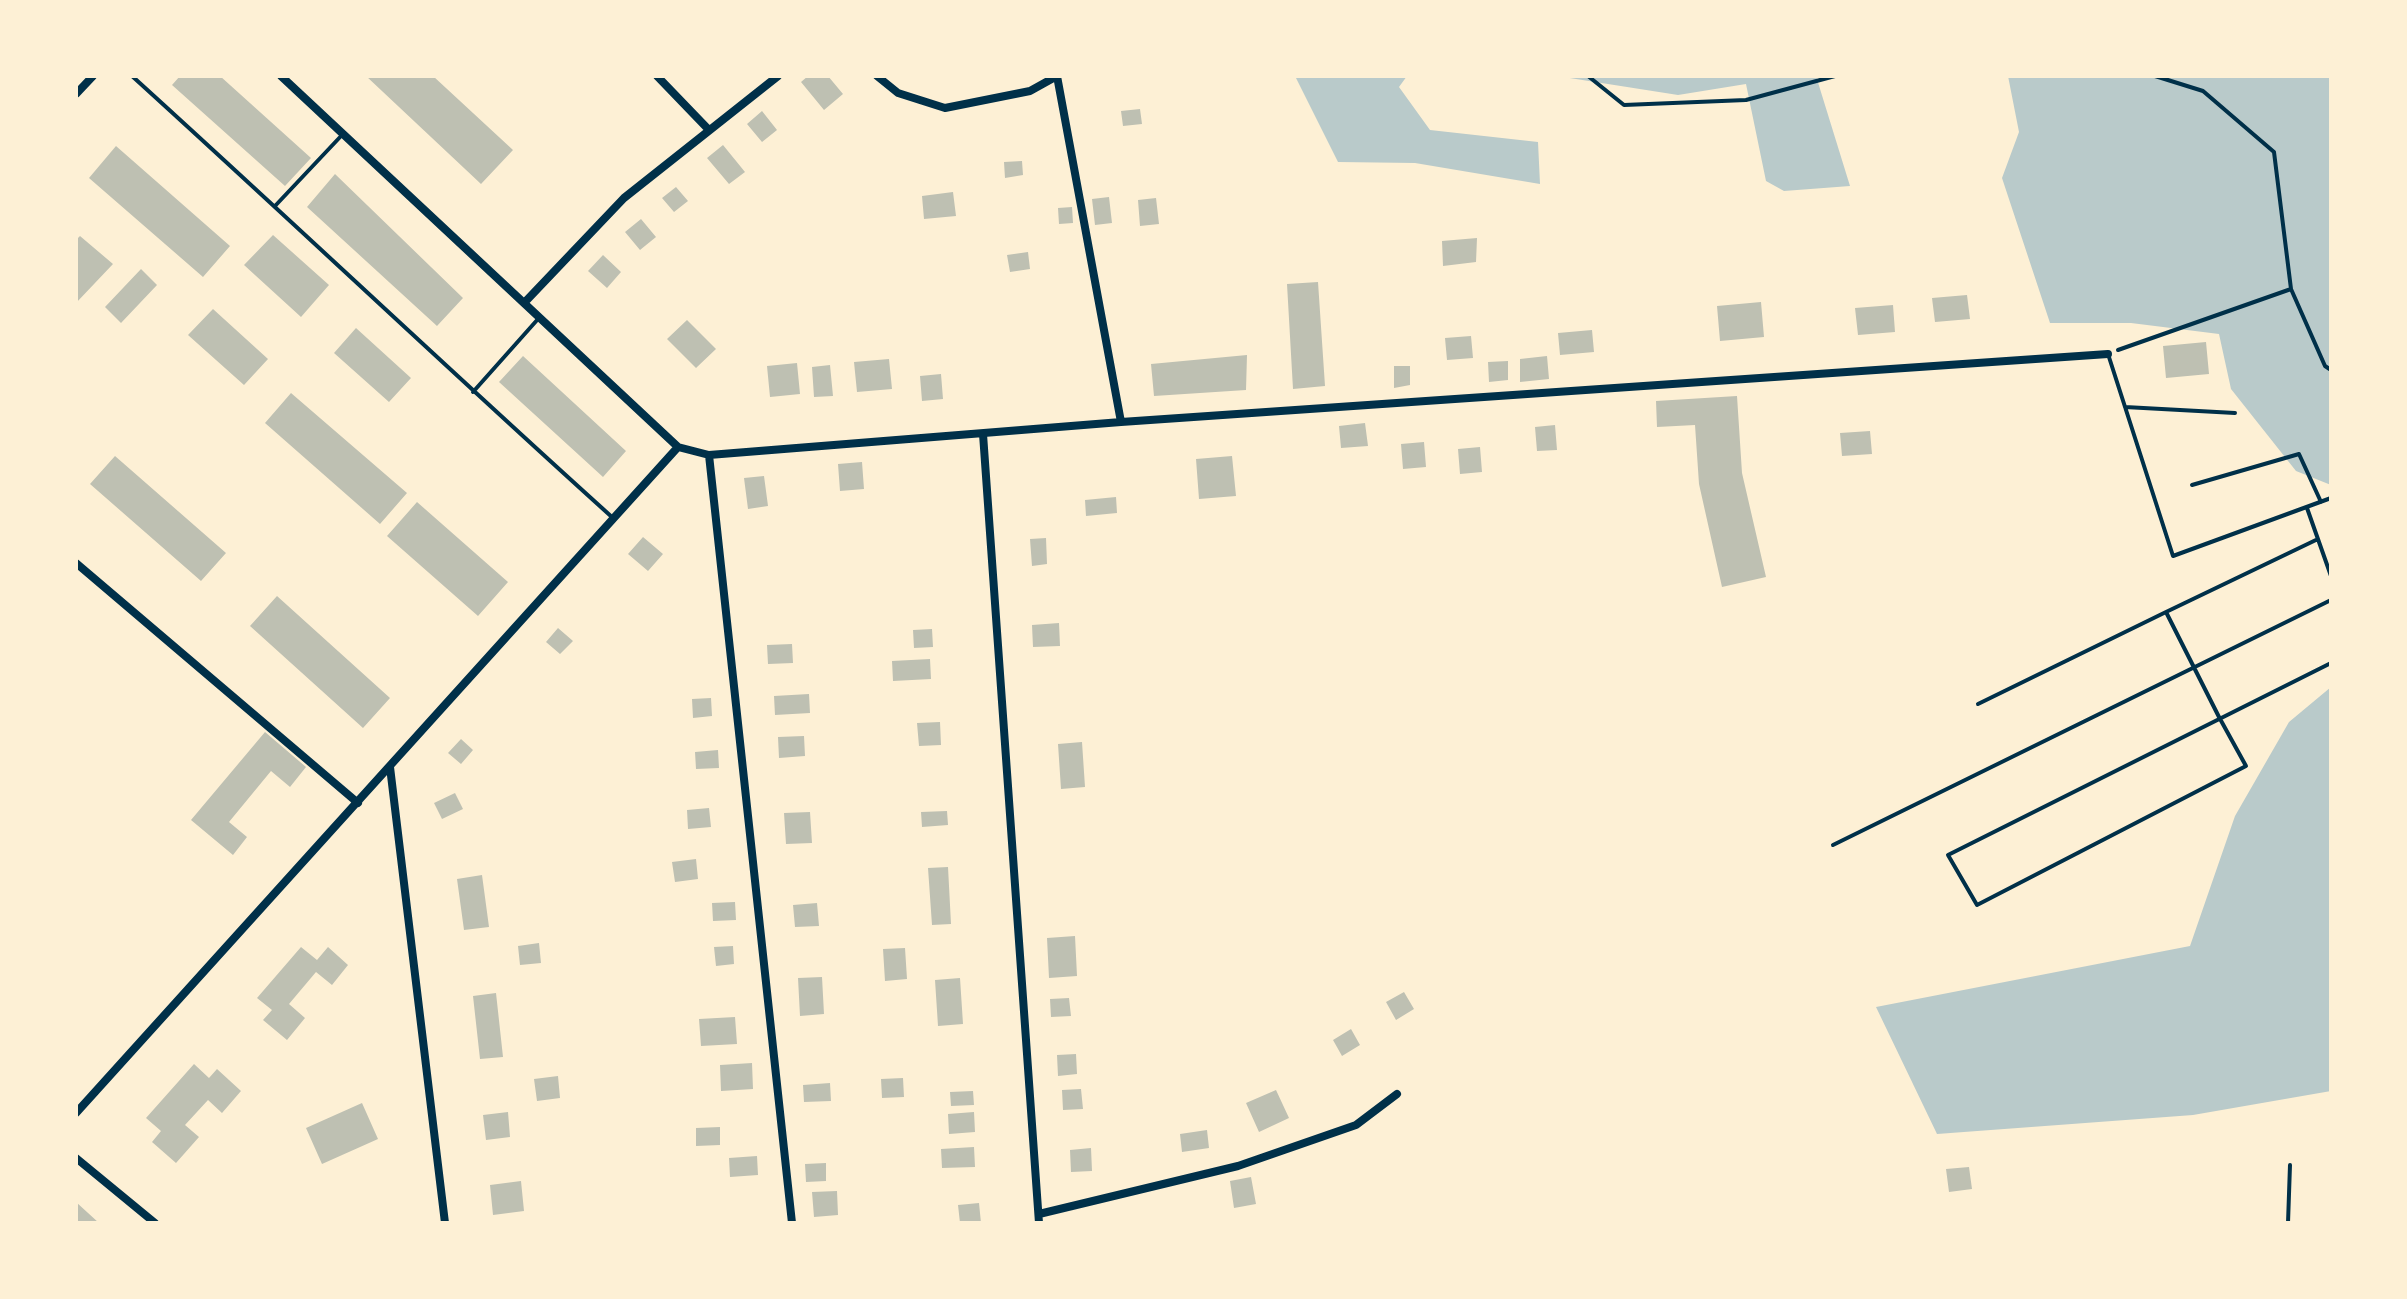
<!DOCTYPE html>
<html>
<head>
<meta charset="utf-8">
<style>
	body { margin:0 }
	#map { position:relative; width:2407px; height:1299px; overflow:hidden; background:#fdf0d5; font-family:Overpass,sans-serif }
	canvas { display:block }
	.frame { position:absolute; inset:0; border:78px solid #fdf0d5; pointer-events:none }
</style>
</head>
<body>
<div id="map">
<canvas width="2407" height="1299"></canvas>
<div class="frame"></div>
</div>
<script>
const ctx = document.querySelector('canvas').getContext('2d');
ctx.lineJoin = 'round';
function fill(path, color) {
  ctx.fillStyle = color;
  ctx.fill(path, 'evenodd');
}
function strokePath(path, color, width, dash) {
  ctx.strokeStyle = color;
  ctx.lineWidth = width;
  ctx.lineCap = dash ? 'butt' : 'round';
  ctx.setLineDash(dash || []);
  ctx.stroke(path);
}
fill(new Path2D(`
	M1295 76H1407L1399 87 1430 130 1538 142 1540 184 1415 163 1338 162Z
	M1557 76H1816L1850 186 1784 191 1766 181 1746 84 1678 95Z
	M2008 76H2331V485L2296 471 2231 389 2219 334 2131 323H2050L2002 178 2019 132Z
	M2331 687V1091L2193 1115 1937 1134 1876 1007 2190 946 2235 816 2289 722Z`), '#b9caca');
fill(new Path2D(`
	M180 76H220L311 158 285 186 172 85Z
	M366 76H433L513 150 481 184Z
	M808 76H828L843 94 824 110 801 82Z
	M1140 109 1142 124 1123 126 1121 111Z
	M762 111 777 130 762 142 747 124Z
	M723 145 745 172 729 184 707 158Z
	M116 146 230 246 203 277 89 178Z
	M1022 161 1023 175 1005 178 1004 162Z
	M335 174 463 298 437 326 307 207Z
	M676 187 688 201 674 212 662 198Z
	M953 192 956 216 924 219 922 196Z
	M1109 197 1112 223 1095 225 1092 199Z
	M1156 198 1159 224 1140 226 1138 200Z
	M1072 207 1073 223 1059 224 1058 208Z
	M641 219 656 237 640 250 625 232Z
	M273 235 329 285 301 317 244 265Z
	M80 236 113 264 76 303V240Z
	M1477 238 1476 262 1443 266 1442 241Z
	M1028 252 1030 269 1010 272 1007 255Z
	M603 255 621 272 607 288 588 271Z
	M141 269 157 285 121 323 105 307Z
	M1318 282 1325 386 1293 389 1287 284Z
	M1967 295 1970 319 1935 322 1932 298Z
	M1761 302 1764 337 1720 341 1717 306Z
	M1893 305 1895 332 1858 335 1855 308Z
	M213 309 268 359 244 385 188 335Z
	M687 320 716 349 696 368 667 339Z
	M356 328 411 378 389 402 334 353Z
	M1592 330 1594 352 1560 355 1558 333Z
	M1471 336 1473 358 1447 360 1445 338Z
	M2206 342 2209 374 2166 378 2163 346Z
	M1247 355 1246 390 1154 396 1151 364Z
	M523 356 626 451 603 477 499 382Z
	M1547 356 1549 379 1520 382V359Z
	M889 359 892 389 857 392 854 362Z
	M1508 361V380L1489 382 1488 362Z
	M797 363 800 394 770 397 767 366Z
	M830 365 833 396 814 397 812 367Z
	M1394 366H1410V385L1394 388Z
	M941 374 943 399 922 401 920 376Z
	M291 393 407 493 380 524 265 423Z
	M1737 396 1742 473 1766 577 1722 587 1699 484 1695 425 1657 427 1656 401Z
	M1365 423 1368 446 1341 448 1339 426Z
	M1555 425 1557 450 1537 451 1535 427Z
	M1870 431 1872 454 1842 456 1840 433Z
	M1424 442 1426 467 1403 469 1401 444Z
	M1480 447 1482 472 1460 474 1458 449Z
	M115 456 226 553 201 581 90 484Z
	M1232 456 1236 496 1199 499 1196 459Z
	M862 462 864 489 840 491 838 464Z
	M764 476 768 506 748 509 744 478Z
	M1116 497 1117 513 1086 516 1085 500Z
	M417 502 508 582 478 616 387 536Z
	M643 537 663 554 648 571 628 554Z
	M1046 538 1047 564 1032 566 1030 539Z
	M277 596 390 698 363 728 250 626Z
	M1059 623 1060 646 1033 647 1032 625Z
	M558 628 573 641 560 654 546 642Z
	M932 629 933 647 914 648 913 630Z
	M792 644 793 663 768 664 767 645Z
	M930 659 931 679 893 681 892 661Z
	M809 694 810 713 775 715 774 696Z
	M711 698 712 716 693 718 692 699Z
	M940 722 941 745 919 746 917 723Z
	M265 732 306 767 290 787 271 771 229 822 247 837 233 855 191 820Z
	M804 736 805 756 779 758 778 737Z
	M461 739 473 750 461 764 448 753Z
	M1082 742 1085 787 1061 789 1058 744Z
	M718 750 719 768 696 769 695 752Z
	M455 793 463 809 442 819 434 803Z
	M709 808 711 827 688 829 687 810Z
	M947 811 948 825 922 827 921 812Z
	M810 812 812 843 786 844 784 813Z
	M696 859 698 879 675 882 672 862Z
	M948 867 951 924 932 925 928 868Z
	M482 875 489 927 464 930 457 879Z
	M735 902 736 920 713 921 712 903Z
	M817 903 819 926 795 927 793 905Z
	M1075 936 1077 976 1049 978 1047 938Z
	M539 943 541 963 520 965 518 946Z
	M733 946 734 964 716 966 714 947Z
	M301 947 317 960 328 947 348 965 332 985 316 972 289 1004 305 1018 287 1040 263 1020 272 1010 257 998Z
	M905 948 907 979 885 981 883 949Z
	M822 977 824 1014 800 1016 798 978Z
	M960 978 963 1024 938 1026 935 980Z
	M1404 992 1414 1009 1396 1020 1386 1002Z
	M496 993 503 1057 480 1059 473 996Z
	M1069 998 1071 1016 1051 1017 1050 999Z
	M735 1017 737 1044 701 1046 699 1019Z
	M1351 1029 1360 1045 1342 1056 1333 1040Z
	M1076 1054 1077 1074 1058 1076 1057 1055Z
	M752 1063 753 1089 721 1091 720 1065Z
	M194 1064 209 1078 217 1069 241 1091 222 1113 208 1100 185 1125 199 1137 176 1163 152 1142 161 1131 146 1118Z
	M558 1076 560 1098 537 1101 534 1079Z
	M903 1078 904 1097 882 1098 881 1079Z
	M830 1083 831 1101 804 1102 803 1085Z
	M1081 1089 1083 1109 1063 1110 1062 1090Z
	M1276 1090 1289 1118 1259 1132 1246 1103Z
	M973 1091 974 1105 951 1106 950 1092Z
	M362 1103 378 1139 322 1164 306 1128Z
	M508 1112 510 1137 486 1140 483 1115Z
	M974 1112 975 1132 949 1134 948 1114Z
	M720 1127V1145L696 1146V1128Z
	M1207 1130 1209 1148 1182 1152 1180 1134Z
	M974 1147 975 1167 942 1168 941 1149Z
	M1091 1148 1092 1171 1071 1172 1070 1150Z
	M757 1156 758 1175 730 1177 729 1158Z
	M826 1163V1181L806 1182 805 1164Z
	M1969 1167 1972 1189 1949 1192 1946 1169Z
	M1251 1177 1256 1204 1234 1208 1230 1181Z
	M521 1181 524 1211 493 1215 490 1185Z
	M837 1191 838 1215 814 1217 812 1192Z
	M76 1202 99 1223H76Z
	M979 1203 981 1223H960L958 1205Z`), '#bec0b2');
strokePath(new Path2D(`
	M1588 76 1624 105 1746 100 1835 76
	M2155 76 2203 91 2274 152 2291 289
	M2118 350 2291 289 2325 366 2331 370`), '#003049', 4);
strokePath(new Path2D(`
	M132 76C293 222 451 372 613 518
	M275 206 342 135
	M2108 354 2173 556 2331 498
	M473 392 538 319
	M2125 407 2235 413
	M2192 485 2299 454 2321 502
	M2307 508 2331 576
	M2166 612 2318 539
	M1978 704 2166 612 2219 717 2246 766 1977 905 1948 855 2331 663
	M1833 845 2331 600
	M2288 1223 2290 1165`), '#003049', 4);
strokePath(new Path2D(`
	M281 76 678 447 709 455 1121 422 2108 354
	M657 76 709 130
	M877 76 898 93 945 108 1030 91 1057 76 1121 422
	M76 94 93 76
	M525 302 624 198 778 76
	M983 434 1039 1223
	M709 455 792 1223
	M76 563 358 803
	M390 767 445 1223
	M76 1113 678 447
	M76 1158 155 1223
	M1039 1214 1238 1166 1356 1125 1397 1094`), '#003049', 8);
</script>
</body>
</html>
